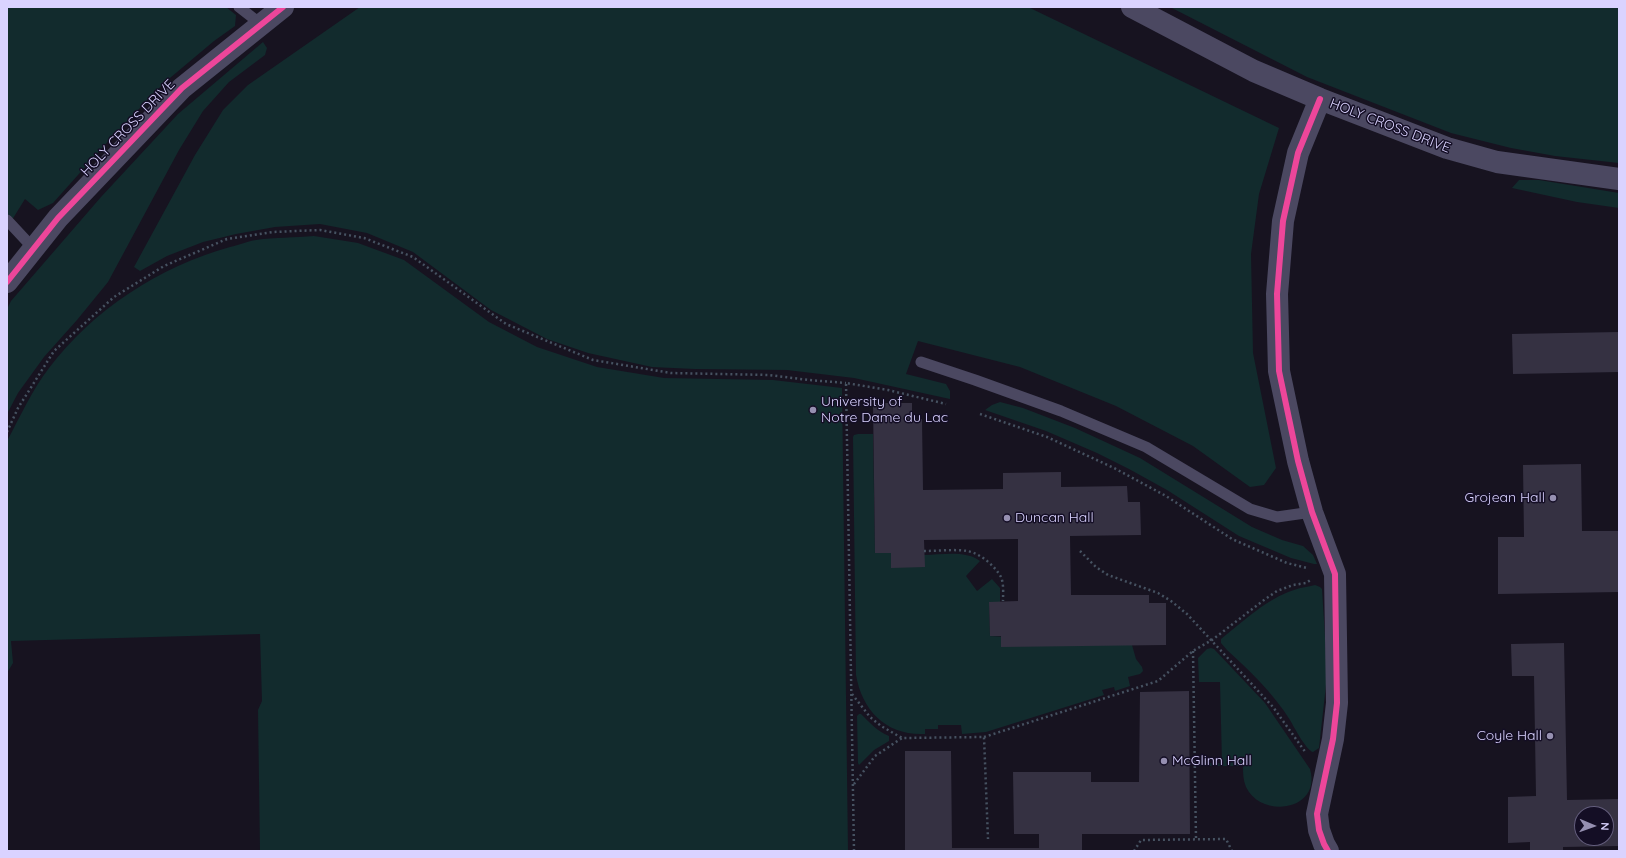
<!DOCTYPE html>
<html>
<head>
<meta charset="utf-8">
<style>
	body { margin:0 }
	#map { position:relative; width:1626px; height:858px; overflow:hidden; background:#171320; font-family:Quicksand,sans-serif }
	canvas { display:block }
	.frame { position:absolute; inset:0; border:8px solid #dad3ff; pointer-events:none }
	.north { position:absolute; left:1574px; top:806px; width:40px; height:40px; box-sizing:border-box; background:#140e25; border:1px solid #635d7c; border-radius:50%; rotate:92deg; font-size:11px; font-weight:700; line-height:16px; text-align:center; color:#dad3ff }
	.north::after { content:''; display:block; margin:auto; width:14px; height:18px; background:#9690b1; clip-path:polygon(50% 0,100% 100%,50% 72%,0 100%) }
</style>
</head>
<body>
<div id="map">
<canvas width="1626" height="858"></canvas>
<div class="frame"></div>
<div class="north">N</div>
</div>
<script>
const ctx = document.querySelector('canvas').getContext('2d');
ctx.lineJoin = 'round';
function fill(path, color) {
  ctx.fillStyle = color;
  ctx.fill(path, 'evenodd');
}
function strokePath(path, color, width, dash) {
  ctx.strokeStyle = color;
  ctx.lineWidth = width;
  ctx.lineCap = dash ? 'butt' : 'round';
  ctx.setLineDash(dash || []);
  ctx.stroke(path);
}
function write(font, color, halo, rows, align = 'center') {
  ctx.font = font + ' Quicksand,sans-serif';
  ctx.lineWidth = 3;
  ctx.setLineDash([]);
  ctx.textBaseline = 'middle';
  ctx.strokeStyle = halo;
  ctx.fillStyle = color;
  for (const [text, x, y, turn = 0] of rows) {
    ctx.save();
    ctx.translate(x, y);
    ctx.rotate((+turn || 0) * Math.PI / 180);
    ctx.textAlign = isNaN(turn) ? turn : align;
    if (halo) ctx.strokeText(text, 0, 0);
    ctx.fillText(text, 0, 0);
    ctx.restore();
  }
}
fill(new Path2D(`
	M7 7H226L236 15 235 26 214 41 164 83 111 138 53 203 38 210 25 199 7 228Z
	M360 7H1028L1279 128 1259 194 1251 254 1253 353 1276 468 1264 485 1250 487 1193 446 1116 406 1020 367 918 341 906 374 946 384 950 391V399L854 378 787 370 695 369 652 367 588 353 547 339 491 310 413 252 367 233 320 224 275 227 236 234 203 242 167 256 140 271 134 267 195 155 223 110 248 85Z
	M1170 7H1619V163L1555 156 1511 148 1451 133 1307 77Z
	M263 42 267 48 265 55 229 82 203 111 179 150 108 282 77 320 44 357 18 393 7 414V309L11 301 101 197 178 114Z
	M1519 180H1539L1619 193V208L1577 202 1512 188Z
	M314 236 358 243 404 260 489 322 537 347 597 367 664 378 773 380 842 388 848 851H260L258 710 262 701 260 634 11 641 13 663 7 673V441C20 417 32 390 49 368 94 309 159 267 230 247 239 245 248 241 256 240 275 237 295 238 314 236Z
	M1000 402 1023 408 1075 428 1140 458 1252 527 1282 540 1303 546 1313 555 1317 564H1314L1291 558 1239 536 1167 490 1129 469 1097 453 1046 431 985 410 992 405Z
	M858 434H873L875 553H891V567H924V555C942 555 965 550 980 561L966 576 977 591 992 579 1000 588V602H989L990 636 1132 645 1136 659 1142 667 1143 671 1140 674 1128 677 1130 686 1115 691 1114 687 1102 690 1104 695 986 732 962 734 961 725H938V729H925V734C887 736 862 711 856 675L853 437 854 435Z
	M1315 585 1320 587 1322 589 1326 653V685L1319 748 1313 752C1306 750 1294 727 1290 720 1273 693 1250 671 1227 650L1221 643V639C1244 621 1266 599 1294 590 1301 587 1308 587 1315 585Z
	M1211 648 1214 649 1265 703 1310 769C1322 810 1262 820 1246 787 1243 780 1243 773 1243 766H1199V763H1222L1220 682H1199L1198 658 1207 649Z
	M859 714H861C870 723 877 731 889 736V741L874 750 859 765 858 763 857 716Z`), '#122b2d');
fill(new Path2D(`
	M1619 332V372L1513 374 1512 334Z
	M873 403H912V420L922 419 923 490 1003 489V473L1061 472V487L1127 486 1128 502H1140L1141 535 1070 536 1071 595H1149V603H1166V645L1001 647V636H990L989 602 1018 601V539L924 540 925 567 891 568V553H875Z
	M1581 464 1582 531H1619V592L1498 594V537H1524L1523 465Z
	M1564 643 1567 800 1619 799V846L1563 847V851H1530V842L1508 843V797L1536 796 1534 676H1512L1511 644ZM1582 814H1606V838H1582Z
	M1189 691 1190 834H1082V851H905V751H951L952 848H1039V834H1014L1013 772H1091V782H1139L1140 692Z`), '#353142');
strokePath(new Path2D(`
	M980 414 1047 437 1114 468 1166 496 1232 539 1287 563 1307 568
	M7 432 18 408 54 351 114 297 164 266 227 239 273 232 320 230 364 238 413 257 506 324 593 360 671 373 769 375 809 380 846 383
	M924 551C938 551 954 549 967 551 980 553 995 566 1001 577 1004 584 1003 594 1003 601
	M1080 551 1096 567 1108 575 1158 593 1171 601 1187 614 1273 707 1306 753
	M1193 651 1196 839
	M852 694 870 717 881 726 902 738 984 737 988 839
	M984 737 1158 681 1193 651 1212 640 1264 600 1277 591 1293 585 1306 583 1312 579
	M854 784 875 756 902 738
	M854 851 846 383 888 390 946 404
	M1134 851 1141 840 1226 839 1232 851`), '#465261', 2.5, [2, 3]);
strokePath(new Path2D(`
	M239 7 262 25
	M7 220 34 249
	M921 362 975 380 1061 411 1146 447 1250 509 1277 517 1312 512`), '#4b4861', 11);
strokePath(new Path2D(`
	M1132 7 1254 71 1320 99 1447 148 1497 162 1619 179
	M1320 99 1298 153 1283 221 1277 294 1279 371 1298 461 1312 512 1335 574 1337 703 1333 739 1317 814 1319 830 1324 844 1328 851
	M7 282 58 218 182 88 283 7`), '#4b4861', 22);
strokePath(new Path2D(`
	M1320 99 1298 153 1283 221 1277 294 1279 371 1298 461 1312 512 1335 574 1337 703 1333 739 1317 814 1319 830 1324 844 1328 851
	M7 282 58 218 182 88 283 7`), '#ed469a', 6);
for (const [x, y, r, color] of [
	[813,410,4,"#9690b1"],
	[1553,498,4,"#9690b1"],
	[1007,518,4,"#9690b1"],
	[1550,736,4,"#9690b1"],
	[1164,761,4,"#9690b1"]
]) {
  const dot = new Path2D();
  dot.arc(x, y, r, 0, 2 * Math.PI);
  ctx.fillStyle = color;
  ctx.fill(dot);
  strokePath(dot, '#140e25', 1.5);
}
write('14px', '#dad3ff', '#140e25', [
	["HOLY CROSS DRIVE",1390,126,21],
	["HOLY CROSS DRIVE",128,128,-46]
]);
write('14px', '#dad3ff', '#140e25', [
	["University of",821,402],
	["Notre Dame du Lac",821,418],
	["Grojean Hall",1545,498,"right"],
	["Duncan Hall",1015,518],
	["Coyle Hall",1542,736,"right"],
	["McGlinn Hall",1172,761]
], 'left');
</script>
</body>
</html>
